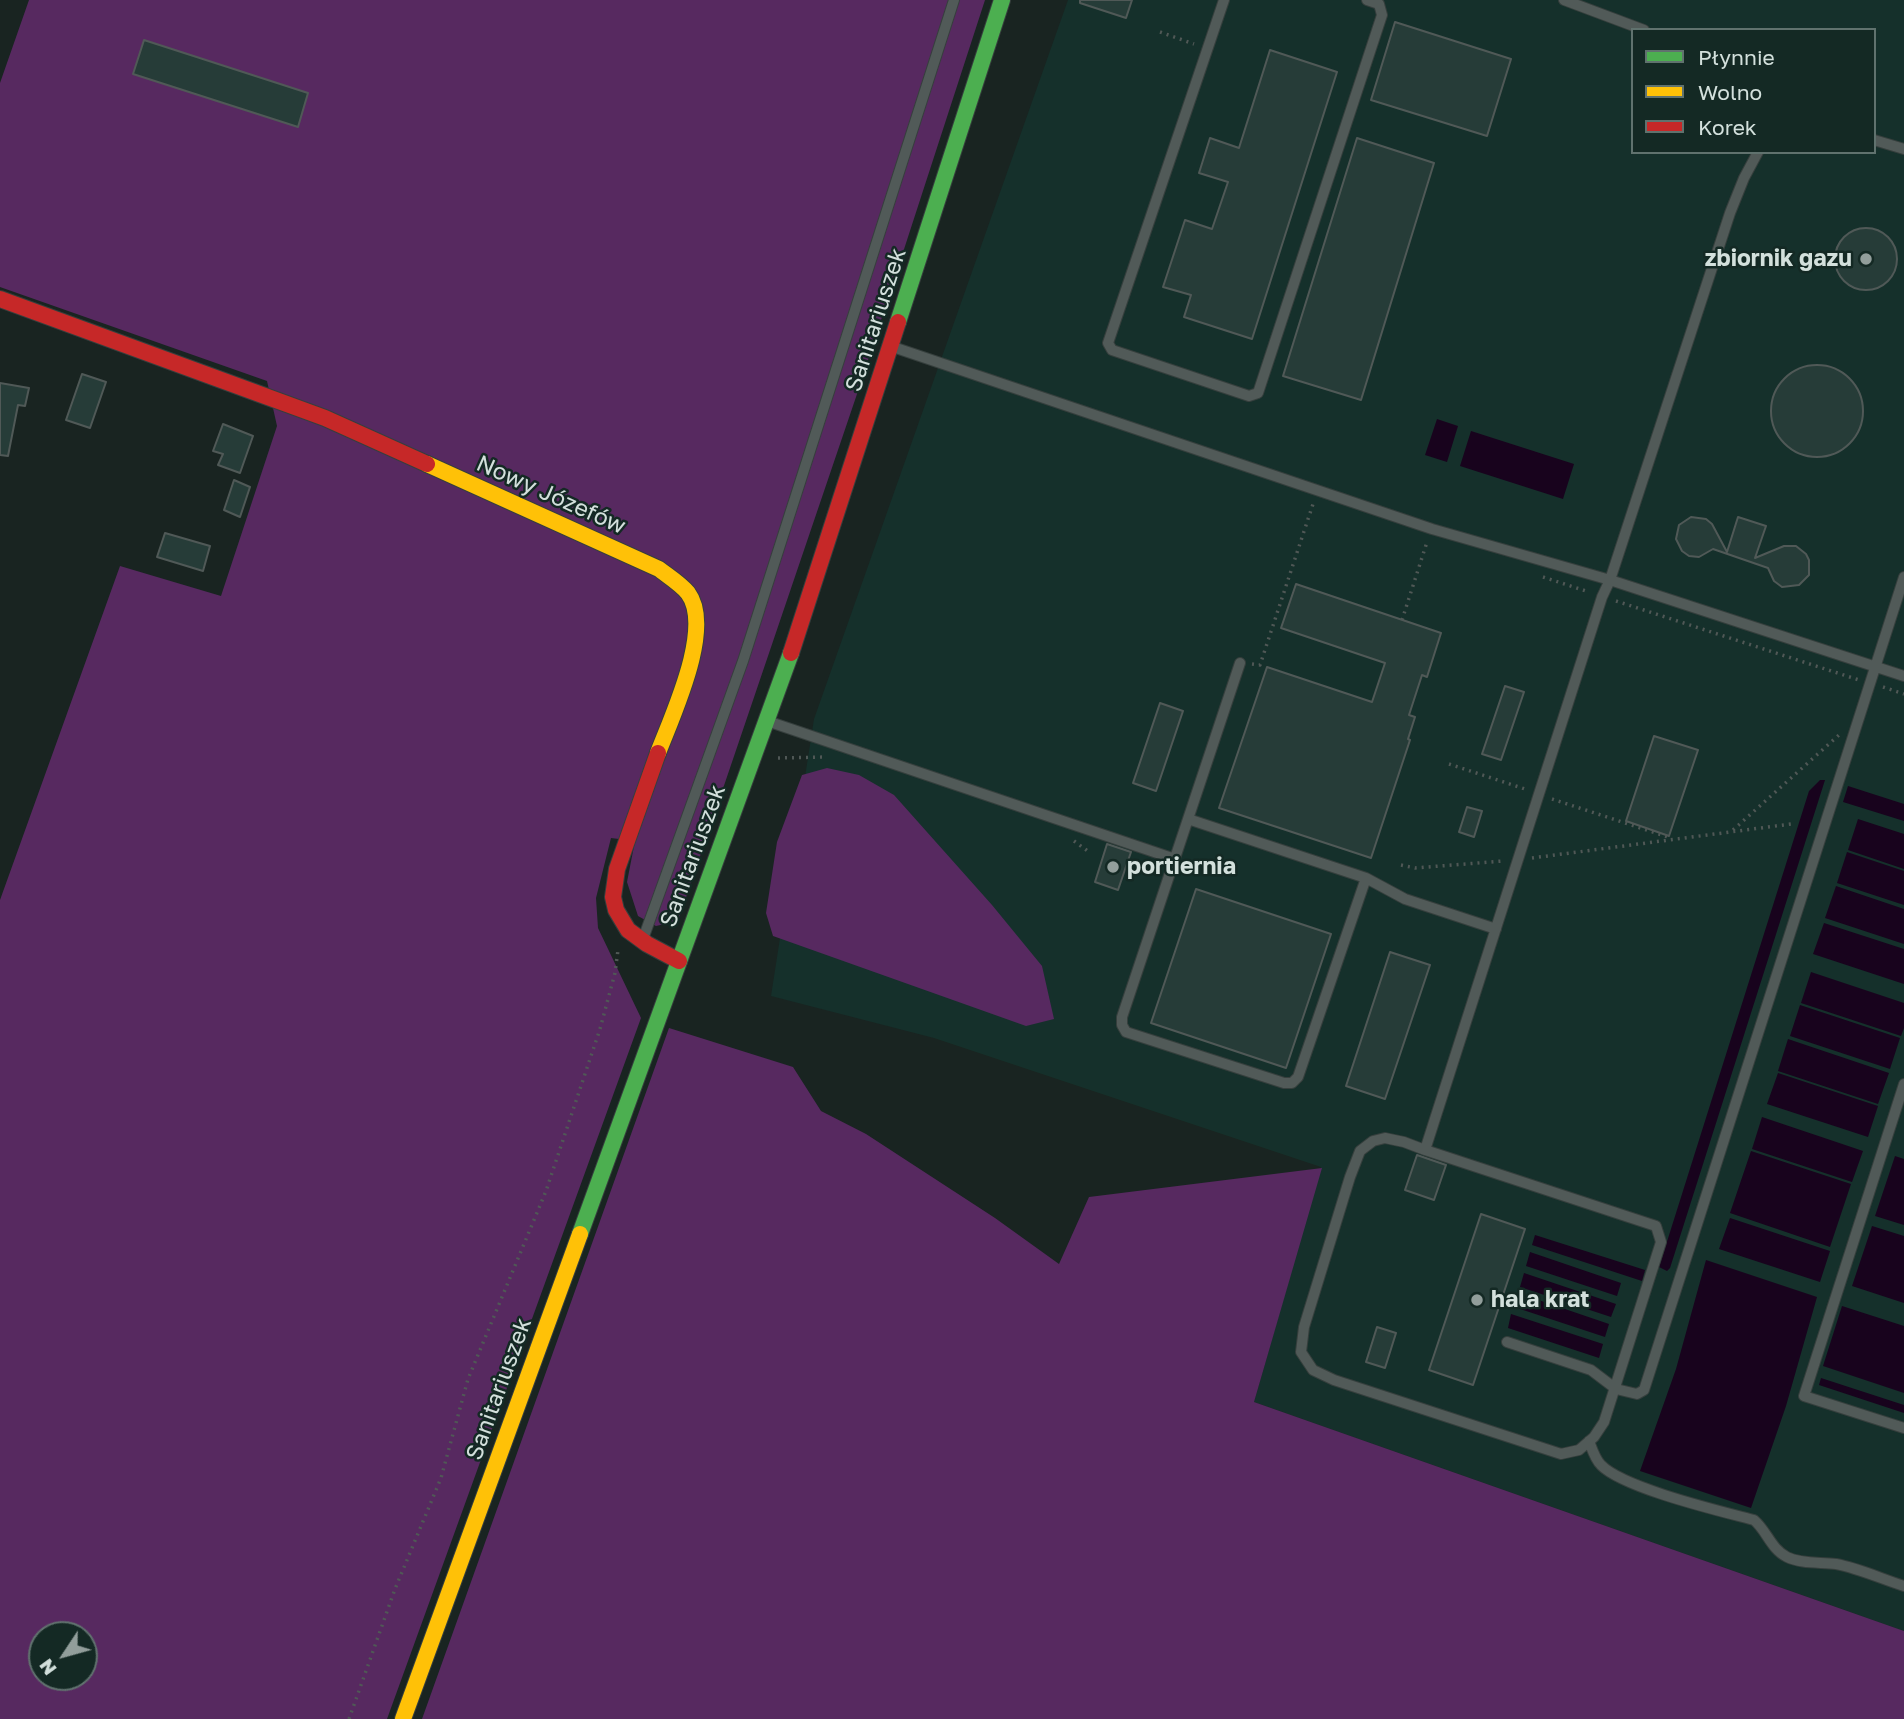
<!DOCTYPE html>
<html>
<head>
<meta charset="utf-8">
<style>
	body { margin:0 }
	#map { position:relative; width:1904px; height:1719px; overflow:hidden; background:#192421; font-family:"Golos Text",sans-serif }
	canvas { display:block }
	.legend { position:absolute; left:1631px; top:28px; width:245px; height:126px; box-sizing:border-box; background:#142924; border:2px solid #60726e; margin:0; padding:9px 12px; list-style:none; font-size:21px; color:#d3e0dc }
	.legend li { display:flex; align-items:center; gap:14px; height:35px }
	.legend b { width:35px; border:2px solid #60726e }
	.north { position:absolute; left:28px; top:1621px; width:70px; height:70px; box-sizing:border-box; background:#142924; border:2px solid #60726e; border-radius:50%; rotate:234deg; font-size:19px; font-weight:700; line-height:28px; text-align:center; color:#d3e0dc }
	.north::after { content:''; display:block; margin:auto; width:24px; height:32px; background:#929e9b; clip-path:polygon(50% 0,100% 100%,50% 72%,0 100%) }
</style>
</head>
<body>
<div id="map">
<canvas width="1904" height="1719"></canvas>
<ul class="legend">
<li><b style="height:9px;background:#4caf50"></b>Płynnie</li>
<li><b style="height:9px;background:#ffc107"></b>Wolno</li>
<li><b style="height:9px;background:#c62828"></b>Korek</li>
</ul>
<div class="north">N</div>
</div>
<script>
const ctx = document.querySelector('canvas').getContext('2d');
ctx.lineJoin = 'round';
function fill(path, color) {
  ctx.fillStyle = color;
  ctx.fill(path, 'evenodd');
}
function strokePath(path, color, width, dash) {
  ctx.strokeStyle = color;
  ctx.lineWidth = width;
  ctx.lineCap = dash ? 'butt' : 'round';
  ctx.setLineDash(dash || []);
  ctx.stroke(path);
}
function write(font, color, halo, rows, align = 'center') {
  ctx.font = font + ' "Golos Text",sans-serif';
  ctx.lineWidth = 5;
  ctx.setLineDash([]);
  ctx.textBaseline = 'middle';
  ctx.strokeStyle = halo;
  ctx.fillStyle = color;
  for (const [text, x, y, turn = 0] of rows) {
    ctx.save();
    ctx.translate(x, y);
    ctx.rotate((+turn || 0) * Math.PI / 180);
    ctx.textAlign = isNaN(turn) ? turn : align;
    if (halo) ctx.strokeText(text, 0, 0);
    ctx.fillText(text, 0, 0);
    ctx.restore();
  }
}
fill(new Path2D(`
	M1068 0H1904V1631L1254 1402 1321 1167 934 1038 771 996 814 719ZM1633 30H1874V152H1633Z`), '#15302b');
fill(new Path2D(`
	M29 0H985L856 397 678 921 656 926 638 916 627 882 635 841 611 838 596 898 598 928 641 1018 387 1719H0V900L120 566 221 596 277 426 267 381 0 287V83ZM42 1635H84V1677H42Z
	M827 768 859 775 894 795 992 905 1042 966 1054 1019 1026 1026 773 936 766 913 777 842 802 775Z
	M669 1028 793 1067 821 1111 866 1134 995 1218 1059 1264 1089 1197 1322 1168 1254 1402 1904 1631V1719H422Z`), '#572960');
fill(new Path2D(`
	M1437 419 1458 426 1447 462 1425 455Z
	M1471 431 1574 464 1563 499 1460 466Z
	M1820 780H1825L1670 1268 1667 1271 1659 1267 1809 791Z
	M1848 786 1904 804V821L1843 802Z
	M1858 819 1904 834V869L1848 850Z
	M1847 852 1904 871V905L1837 883Z
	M1836 886 1904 909V944L1825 918Z
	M1824 923 1904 949V984L1813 954Z
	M1811 972 1904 1003V1028L1901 1036 1801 1003Z
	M1800 1005 1900 1038 1890 1069 1790 1036Z
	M1788 1039 1889 1073 1878 1104 1778 1071Z
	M1778 1073 1878 1106 1868 1137 1767 1104Z
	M1762 1117 1863 1151 1852 1182 1752 1149Z
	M1751 1151 1851 1184 1830 1247 1730 1213Z
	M1895 1156 1904 1159V1225L1875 1216Z
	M1730 1218 1830 1251 1820 1282 1719 1249Z
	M1872 1226 1904 1236V1303L1852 1286Z
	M1535 1235 1645 1270 1642 1281 1532 1245Z
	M1530 1252 1621 1283 1617 1296 1526 1266Z
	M1706 1260 1817 1297 1786 1406 1751 1508 1640 1471 1676 1369Z
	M1524 1273 1616 1304 1611 1317 1520 1287Z
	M1518 1293 1609 1324 1605 1337 1514 1307Z
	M1842 1306 1904 1326V1393L1823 1366Z
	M1511 1314 1603 1344 1599 1358 1508 1328Z
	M1821 1378 1904 1405V1413L1819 1385Z`), '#18031d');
const building = new Path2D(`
	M1080 0H1132L1126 18 1080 3Z
	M1395 22 1511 59 1487 136 1371 100Z
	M144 40 308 93 298 127 133 74Z
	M1270 50 1337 72 1252 339 1184 317 1191 295 1163 287 1185 220 1212 229 1228 182 1199 173 1210 138 1239 148Z
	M1357 138 1434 163 1361 400 1283 376Z
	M1835 259a31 31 0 1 1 62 0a31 31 0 1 1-62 0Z
	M1771 411a46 46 0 1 1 92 0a46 46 0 1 1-92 0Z
	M82 374 106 382 90 428 66 420Z
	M0 383 29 388 25 406 18 405 8 456 0 455Z
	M223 424 253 436 240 473 218 465 223 454 213 451Z
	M234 480 250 487 240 517 224 510Z
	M1691 517 1706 519 1712 524 1727 552 1738 517 1766 526 1755 558 1784 546H1796L1806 554 1809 560V575L1799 585 1782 587 1774 581 1768 568 1713 549 1699 557 1689 556 1682 551 1676 539 1679 525Z
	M165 533 210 546 203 571 157 557Z
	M1296 584 1441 633 1427 677 1422 675 1409 715 1415 717 1408 739 1410 740 1371 858 1219 808 1267 667 1372 702 1385 663 1281 628Z
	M1505 686 1524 692 1501 760 1482 754Z
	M1160 703 1183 711 1156 791 1133 783Z
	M1654 736 1698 750 1669 836 1626 821Z
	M1467 807 1482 811 1474 837 1459 832Z
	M1107 844 1131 852 1118 890 1095 882Z
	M1196 889 1331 934 1286 1068 1151 1023Z
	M1390 952 1430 965 1385 1099 1346 1086Z
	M1417 1155 1446 1165 1434 1200 1405 1190Z
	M1481 1214 1525 1229 1473 1385 1429 1370Z
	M1377 1327 1396 1333 1385 1368 1366 1362Z`);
fill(building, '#263c38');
strokePath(building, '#505957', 2);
const lane = new Path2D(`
	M1224 0 1108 343 1112 350 1249 396 1258 393 1382 15 1379 4 1367 0
	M1564 0 1644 30
	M1874 140 1904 149
	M893 347 1432 529 1610 580 1904 676
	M1240 663 1188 819 1366 878 1405 899 1496 929
	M770 722 1175 859
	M1188 819 1122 1017V1025L1126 1032 1284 1083H1292L1298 1077 1366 878
	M643 939 743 661 954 0
	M1904 1084 1804 1396 1904 1428
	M1425 1150 1656 1226 1661 1242 1604 1422 1594 1437 1579 1450 1561 1454 1334 1380 1313 1370 1301 1352 1304 1327 1350 1177 1360 1151 1373 1141 1385 1138 1404 1142 1425 1150 1602 597 1610 580 1730 213 1744 178 1758 152
	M1507 1342 1591 1370 1616 1389 1637 1394 1644 1390 1904 577
	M1589 1441C1592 1449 1595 1459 1601 1465 1623 1488 1720 1511 1754 1520 1767 1531 1771 1549 1787 1557 1801 1564 1820 1562 1836 1564 1858 1568 1882 1579 1904 1586`);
const fast = new Path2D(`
	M898 322 1002 0
	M580 1234 791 653`);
const slow = new Path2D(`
	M427 464 659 569C668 576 681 584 688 593 714 628 672 716 658 753
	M403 1719 580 1234`);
const jam = new Path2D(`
	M0 299 325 418 427 464
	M791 653 898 322
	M658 753 617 869 613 897 616 910 628 930 647 944 679 961`);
strokePath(lane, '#363f3d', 12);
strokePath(fast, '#363f3d', 18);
strokePath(slow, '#363f3d', 18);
strokePath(jam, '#363f3d', 18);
strokePath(new Path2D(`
	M1160 32 1194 44
	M1543 577 1589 592
	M1616 601 1859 680
	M1402 620 1427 542
	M1252 664 1260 665 1313 504
	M1883 687 1904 694
	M778 758 826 757
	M1449 764 1525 789
	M1552 799 1671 838
	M1733 830 1839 735
	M1074 841 1089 852
	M1532 858 1791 824
	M1401 865 1415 868 1503 861
	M349 1719 395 1589 441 1478 468 1379 546 1191 600 1029 615 973 618 950`), '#505856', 3.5, [2, 5]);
strokePath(lane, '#515a58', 10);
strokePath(fast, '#4caf50', 16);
strokePath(slow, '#ffc107', 16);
strokePath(jam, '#c62828', 16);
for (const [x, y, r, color] of [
	[1866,259,7,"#929e9b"],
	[1113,867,7,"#929e9b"],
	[1477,1300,7,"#929e9b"]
]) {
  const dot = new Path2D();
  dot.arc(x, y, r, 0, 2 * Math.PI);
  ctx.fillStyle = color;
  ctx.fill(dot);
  strokePath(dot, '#142924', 2.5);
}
write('bold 23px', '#d3e0dc', '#142924', [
	["zbiornik gazu",1852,259,"right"],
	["portiernia",1127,867],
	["hala krat",1491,1300]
], 'left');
write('23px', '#d3e0dc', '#142924', [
	["Sanitariuszek",876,320,-72],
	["Nowy Józefów",551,495,24],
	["Sanitariuszek",693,856,-70],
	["Sanitariuszek",499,1389,-70]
]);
</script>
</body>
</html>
